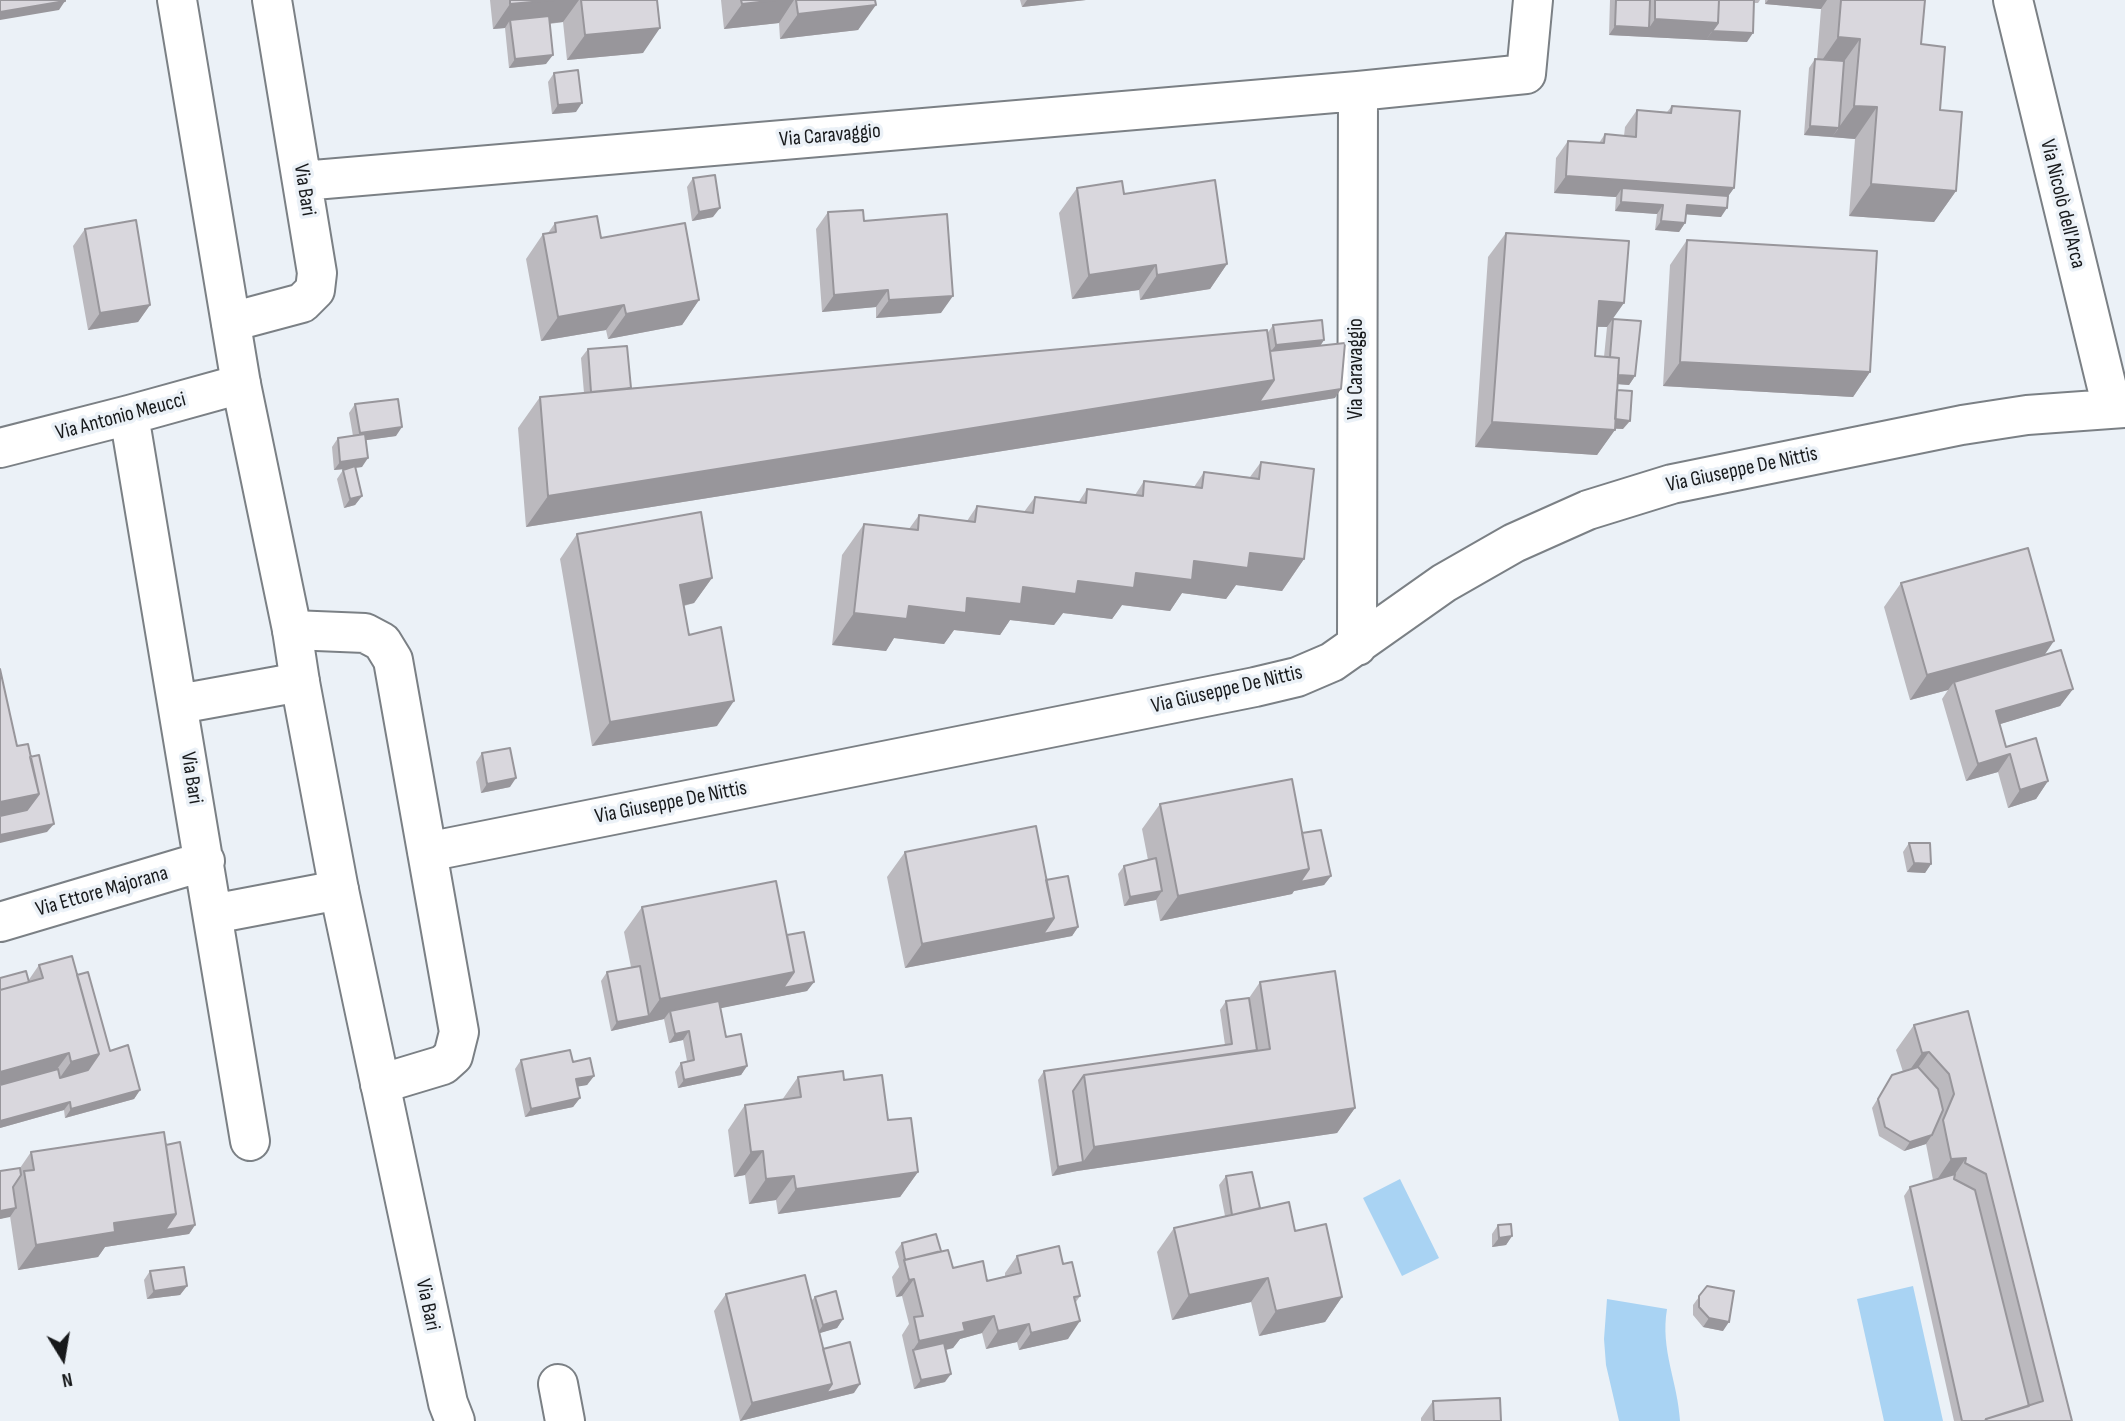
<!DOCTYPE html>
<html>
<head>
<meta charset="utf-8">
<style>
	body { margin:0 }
	#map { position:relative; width:2125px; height:1421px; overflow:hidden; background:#ebf1f7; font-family:"Sofia Sans Condensed",sans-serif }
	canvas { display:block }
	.north { position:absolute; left:28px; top:1323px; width:70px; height:70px; -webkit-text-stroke:5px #ebf1f7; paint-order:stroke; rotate:169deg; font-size:19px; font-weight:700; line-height:28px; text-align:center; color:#17191b }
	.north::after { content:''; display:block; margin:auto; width:24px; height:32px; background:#17191b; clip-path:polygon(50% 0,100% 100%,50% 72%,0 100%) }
</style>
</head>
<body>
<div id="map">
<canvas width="2125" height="1421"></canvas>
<div class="north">N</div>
</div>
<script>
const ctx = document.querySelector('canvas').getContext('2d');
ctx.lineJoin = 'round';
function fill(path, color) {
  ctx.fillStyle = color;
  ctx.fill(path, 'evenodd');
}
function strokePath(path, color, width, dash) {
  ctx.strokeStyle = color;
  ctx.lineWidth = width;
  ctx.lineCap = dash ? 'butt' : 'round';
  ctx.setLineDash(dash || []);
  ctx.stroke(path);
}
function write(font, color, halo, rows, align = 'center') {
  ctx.font = font + ' "Sofia Sans Condensed",sans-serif';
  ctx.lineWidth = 7;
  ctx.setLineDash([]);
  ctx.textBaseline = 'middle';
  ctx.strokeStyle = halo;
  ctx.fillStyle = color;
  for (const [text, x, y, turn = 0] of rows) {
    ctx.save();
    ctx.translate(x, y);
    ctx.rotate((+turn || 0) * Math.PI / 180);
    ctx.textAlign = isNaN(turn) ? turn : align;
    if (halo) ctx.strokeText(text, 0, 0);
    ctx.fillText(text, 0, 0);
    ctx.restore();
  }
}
fill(new Path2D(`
	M1400 1179 1439 1258 1402 1276 1363 1198Z
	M1913 1286 1943 1421H1884L1857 1299Z
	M1607 1299 1667 1309C1660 1350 1678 1382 1680 1421H1619L1606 1365 1604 1339Z`), '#a9d3f3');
const minor = new Path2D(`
	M2013 0 2112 408
	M302 181 1358 91 1526 74 1533 0
	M231 322 302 303 315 290 317 273 272 0
	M129 415 250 1141
	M0 448 129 415 241 384
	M292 630 365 633 382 642 393 660 459 1032 453 1056 443 1065 380 1084
	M1357 646 1358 91
	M179 704 300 682
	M427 852 1255 687 1297 677 1332 662 1444 583 1514 543 1588 510 1672 484 1962 425 2027 415 2125 408
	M213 914 339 890
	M0 922 205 861
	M558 1384 565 1421`);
const secondary = new Path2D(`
	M177 0 241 384 292 630 300 682 339 890 448 1403 455 1421`);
strokePath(minor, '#7b8085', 42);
strokePath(secondary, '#7b8085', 42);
strokePath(minor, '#fff', 38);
strokePath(secondary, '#fff', 38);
fill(new Path2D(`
	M490 0H657L643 53 567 60 563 22 550 24 546 64 509 68 505 28 493 29Z
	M721 0H875L858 30 780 39 779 23 724 29Z
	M1020 0H1086L1022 7Z
	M1610 0H1760L1758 3H1754L1747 42 1609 35Z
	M1765 0H1925L1921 44 1940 110 1956 191 1934 222 1849 216 1855 139 1804 135 1809 68 1815 59H1817L1821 9 1765 4Z
	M554 73 576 112 552 114 548 82Z
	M1672 106 1734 188 1728 196 1721 217 1686 214 1685 223 1679 232 1655 230 1657 214 1615 211 1616 197 1554 193 1556 158 1568 141 1599 143 1605 134 1624 136 1625 127 1637 110 1667 112Z
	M693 178 713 217 692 221 687 187Z
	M1077 188 1124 194 1227 264 1210 289 1140 300 1139 290 1072 299 1059 213Z
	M828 212 864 221 941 313 876 318V307L822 312 816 229Z
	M555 223 601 238 699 300 682 325 608 339 606 330 541 341 526 259 543 234 548 233Z
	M85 229 150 305 138 322 88 330 73 246Z
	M1506 233 1613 319 1635 376 1629 385 1618 384 1617 390 1623 429H1615L1597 455 1475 447 1488 257ZM1597 327H1607L1604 357 1595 356Z
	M1687 240 1870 372 1853 397 1663 386 1670 265Z
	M1273 325 1324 340 1320 346 1335 398 526 527 518 428 540 397 584 393 581 358 588 349 631 388 1267 334Z
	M355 404 396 436 366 440 362 467 355 468 362 496 355 505 344 508 337 479 343 470 346 469 334 470 332 447 338 438 353 436 349 413Z
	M1261 462 1304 559 1282 591 1236 585 1226 599 1182 593 1170 611 1122 605 1112 619 1063 613 1054 625 1010 620 1000 635 954 630 944 644 894 638 886 651 832 645 842 555 864 524 909 529 919 515 967 521 977 506 1024 512 1035 497 1078 503 1087 489 1135 495 1144 481 1194 487 1204 472 1250 477Z
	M577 534 712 578 694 603 684 606 689 635 717 726 592 746 560 559Z
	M1901 583 2044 655 2073 689 2060 706 2000 724 2006 747 2048 781 2036 799 2008 808 1998 772 1966 781 1942 699 1948 690 1910 700 1884 607Z
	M482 753 510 787 481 793 476 762Z
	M1160 804 1302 833 1331 876 1324 885 1294 891 1292 894 1160 921 1156 900 1124 906 1118 874 1124 866 1148 860 1142 829Z
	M1909 843 1931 864 1925 873 1907 872 1903 852Z
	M905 852 1046 880 1078 927 1072 936 905 968 887 877Z
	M642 907 787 935 814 982 807 991 720 1008 726 1037 747 1066 741 1075 678 1088 675 1072 681 1063 687 1061 683 1040 669 1043 664 1019 611 1031 601 981 607 972 631 967 624 932Z
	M39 965 77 975 110 1051 140 1090 134 1099 65 1118 64 1110 0 1128V978L28 981Z
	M1260 982 1355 1108 1337 1133 1077 1171 1052 1176 1038 1080 1044 1071 1225 1045 1220 1010 1226 1001 1249 998Z
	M1968 1011 2072 1421H1954L1904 1196 1910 1187 1933 1180 1926 1144 1904 1151 1879 1136 1872 1108 1892 1075 1903 1072 1896 1050 1914 1025Z
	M521 1060 594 1076 587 1085 577 1086 580 1098 573 1107 525 1117 515 1069Z
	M798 1077 844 1080 888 1120 918 1172 900 1197 778 1214 776 1200 749 1204 745 1175 734 1177 728 1130 745 1105 782 1100Z
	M166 1145 195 1225 189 1234 105 1247 98 1257 18 1270 10 1216 0 1219 20 1168 31 1152Z
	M1226 1176 1260 1208 1295 1231 1342 1297 1325 1322 1259 1336 1251 1302 1172 1320 1157 1252 1174 1228 1225 1216 1219 1185Z
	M1498 1225 1512 1236 1506 1245 1492 1247V1234Z
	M902 1243 941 1251 953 1268 987 1281 1005 1276V1273L1017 1256 1063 1264 1080 1296 1076 1302 1068 1339 1019 1350 1017 1342 986 1349 982 1333 960 1339 953 1348 946 1350 945 1382 914 1389 902 1335 909 1324 902 1296 896 1297 892 1277 899 1267 895 1252Z
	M150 1271 187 1286 180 1295 147 1299 144 1280Z
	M1707 1286 1723 1331 1703 1327 1693 1315V1305Z
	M726 1294 811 1301 815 1297 843 1319 837 1328 819 1333 823 1349 854 1393 740 1421 714 1311Z
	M1433 1401 1501 1421H1421V1418Z`), '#bbb9be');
fill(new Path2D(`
	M554 0H579L563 22 511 27 510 20 505 28 493 29 510 4Z
	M777 0H794L779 23 724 29 742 4Z
	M1027 0H1086L1022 7Z
	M1768 0H1827L1821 9 1765 4Z
	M65 1 59 10 0 20V12Z
	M876 5 858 30 780 39 798 14Z
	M1655 19 1718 23 1706 40 1609 35 1615 26 1649 28Z
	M660 28 643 53 567 60 585 35Z
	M1712 31 1753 33 1747 42 1706 40Z
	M1838 37 1860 39 1838 70 1816 69Z
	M553 55 546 64 509 68 515 59Z
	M582 103 576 112 552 114 558 105Z
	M1854 106 1877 107 1855 139 1832 137Z
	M1810 126 1839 128 1832 137 1804 135Z
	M1566 176 1734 188 1722 205 1622 188 1616 197 1554 193Z
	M1871 184 1956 191 1934 222 1849 216Z
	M1621 202 1663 205 1657 214 1615 211Z
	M1687 205 1727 208 1721 217 1681 214Z
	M720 208 713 217 692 221 699 212Z
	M1661 221 1685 223 1679 232 1655 230Z
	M1227 264 1210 289 1140 300 1157 275Z
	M1156 265 1139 290 1072 299 1089 275Z
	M888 290 876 307 822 312 834 295Z
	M953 296 941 313 876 318 889 300Z
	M699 300 682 325 608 339 626 314Z
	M1599 301 1624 303 1607 327 1581 326Z
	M150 305 138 322 88 330 100 313Z
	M624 305 606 330 541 341 558 317Z
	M1324 340 1318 349 1269 354 1276 345Z
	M1680 362 1870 372 1853 397 1663 386Z
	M1608 374 1635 376 1629 385 1602 383Z
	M1274 380 1341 389 1335 398 526 527 548 496Z
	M1605 418 1630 421 1623 429 1599 427Z
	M1492 422 1615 430 1597 455 1475 447Z
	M402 427 396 436 353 442 360 433Z
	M368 458 362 467 334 470 340 462Z
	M362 496 355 505 344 508 350 499Z
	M1250 553 1304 559 1282 591 1236 585 1226 599 1182 593 1170 611 1122 605 1112 619 1063 613 1054 625 1010 620 1000 635 954 630 944 644 894 638 886 651 832 645 854 613 967 598 1023 587 1136 573 1194 561Z
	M712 578 694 603 663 610 680 585Z
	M2054 641 2037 666 1954 682 1948 690 1910 700 1927 675Z
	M2073 689 2060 706 1984 729 1996 711Z
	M734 701 717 726 592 746 610 722Z
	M2010 754 1998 772 1966 781 1978 764Z
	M516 778 510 787 481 793 487 784Z
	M2048 781 2036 799 2008 808 2020 790Z
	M39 794 21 819 0 823V802Z
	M54 824 47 832 0 843V835Z
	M1914 863 1931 864 1925 873 1907 872Z
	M1309 869 1331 876 1324 885 1294 891 1292 894 1160 921 1178 896Z
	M1162 891 1156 900 1124 906 1130 897Z
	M1054 918 1078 927 1072 936 905 968 922 944Z
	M794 972 814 982 807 991 672 1018 670 1011 664 1019 611 1031 617 1022 648 1016 660 999Z
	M689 1031 683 1040 669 1043 675 1034Z
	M1929 1052 1912 1076 1904 1078 1922 1053Z
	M69 1053 51 1077 0 1092V1072Z
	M99 1054 82 1078 54 1086 71 1062Z
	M747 1066 741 1075 678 1088 684 1080Z
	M594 1076 587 1085 570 1088 576 1079Z
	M140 1090 134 1099 65 1118 71 1109Z
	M580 1098 573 1107 525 1117 531 1109Z
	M70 1102 64 1110 0 1128V1121Z
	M1355 1108 1337 1133 1077 1171 1052 1176 1058 1167 1083 1162 1094 1147Z
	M1932 1135 1926 1144 1904 1151 1910 1142Z
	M763 1151 745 1175 734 1177 751 1152Z
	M1966 1158 1949 1183 1934 1184 1951 1159Z
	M918 1172 900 1197 778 1214 796 1189Z
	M794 1176 776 1200 749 1204 766 1179Z
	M16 1208 10 1217 0 1219V1211Z
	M176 1214 195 1225 189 1234 105 1247 98 1257 18 1270 36 1245 114 1223Z
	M1512 1236 1506 1245 1492 1247 1499 1238Z
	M1268 1278 1251 1302 1172 1320 1189 1295Z
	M914 1279 902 1296 896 1297 909 1280Z
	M187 1286 180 1295 147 1299 154 1291Z
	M1342 1297 1325 1322 1259 1336 1276 1311Z
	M994 1316 982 1333 960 1339 953 1348 915 1357 913 1350 919 1341 963 1323Z
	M1709 1318 1729 1322 1723 1331 1703 1327Z
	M843 1319 837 1328 817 1334 823 1325Z
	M1080 1321 1068 1339 1019 1350 1031 1333Z
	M1029 1324 1017 1342 986 1349 998 1331Z
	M951 1374 945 1382 914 1389 921 1380Z
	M832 1384H860L854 1393 740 1421 752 1403Z`), '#98969b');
const building = new Path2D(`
	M0 0H65V1L0 12Z
	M510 0H554L510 4Z
	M581 0H657L660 28 585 35Z
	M741 0H777L742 4Z
	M796 0H875L876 5 798 14Z
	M1616 0H1650L1649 28 1615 26Z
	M1655 0H1719L1718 23 1655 19Z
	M1719 0H1754L1753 33 1712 31 1718 23Z
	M1841 0H1925L1921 44 1945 47 1940 110 1962 112 1956 191 1871 184 1877 107 1854 106 1860 39 1838 37Z
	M549 16 553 55 515 59 510 20Z
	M1815 59 1844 61 1839 128 1810 126Z
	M578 70 582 103 558 105 554 73Z
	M1672 106 1740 111 1734 188 1566 176 1568 141 1604 143 1605 134 1636 137 1637 110 1671 113Z
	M715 175 720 208 699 212 693 178Z
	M1215 180 1227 264 1157 275 1156 265 1089 275 1077 188 1122 181 1124 194Z
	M1622 188 1728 196 1727 208 1687 205 1685 223 1661 221 1663 205 1621 202Z
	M863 210 864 221 947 214 953 296 889 300 888 290 834 295 828 212Z
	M597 216 601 238 685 223 699 300 626 314 624 305 558 317 543 234 556 232 555 223Z
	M136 220 150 305 100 313 85 229Z
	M1506 233 1629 241 1624 303 1599 301 1595 356 1619 358 1615 430 1492 422Z
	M1687 240 1877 251 1870 372 1680 362Z
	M1613 319 1641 321 1635 376 1618 375 1619 358 1610 357Z
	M1322 320 1324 340 1276 345 1273 325Z
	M1267 330 1274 380 548 496 540 397Z
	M1345 343 1341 389 1259 402 1274 380 1270 351Z
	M627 346 631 388 591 392 588 349Z
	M1617 390 1632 391 1630 421 1615 419Z
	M398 399 402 427 360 433 355 404Z
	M365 434 368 458 340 462 338 438Z
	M1261 462 1314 469 1304 559 1250 553 1248 568 1194 561 1192 580 1136 573 1134 588 1078 581 1076 594 1023 587 1021 604 967 598 966 613 909 606 907 619 854 613 864 524 918 530 919 515 975 522 977 506 1033 513 1035 497 1086 503 1087 489 1143 496 1144 481 1202 488 1204 472 1259 479Z
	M355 466 362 496 350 499 343 470Z
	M701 512 712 578 680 585 689 635 721 627 734 701 610 722 577 534Z
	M2028 548 2054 641 1927 675 1901 583Z
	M2061 650 2073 689 1996 711 2006 747 2036 738 2048 781 2020 790 2010 754 1978 764 1954 682Z
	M0 669 17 746 28 744 39 794 0 802Z
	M510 748 516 778 487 784 482 753Z
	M39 755 54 824 0 835V816L27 810 39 794 30 757Z
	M1292 779 1309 869 1178 896 1160 804Z
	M1036 826 1054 918 922 944 905 852Z
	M1321 830 1331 876 1300 882 1309 869 1302 833Z
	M1909 843H1930L1931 864 1914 863Z
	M1156 858 1162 891 1130 897 1124 866Z
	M1068 876 1078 927 1043 934 1054 918 1046 880Z
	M776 881 794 972 660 999 642 907Z
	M804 932 814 982 783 988 794 972 787 935Z
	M72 956 99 1054 71 1062 69 1053 0 1072V990L43 978 39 965Z
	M640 966 649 1016 617 1022 607 972Z
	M26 971 29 982 0 990V978Z
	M1335 971 1355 1108 1094 1147 1084 1075 1270 1049 1260 982Z
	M88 972 110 1051 128 1045 140 1090 71 1109 70 1102 0 1121V1085L58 1069 60 1078 88 1070 99 1054 77 975Z
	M1249 998 1257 1050 1084 1075 1073 1091 1083 1162 1058 1167 1044 1071 1232 1044 1226 1001Z
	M719 1001 726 1037 741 1034 747 1066 684 1080 681 1063 694 1060 689 1031 675 1034 670 1011Z
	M1968 1011 2072 1421H1987L1986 1419 2043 1401 1986 1174 1965 1163 1966 1158 1951 1159 1943 1120 1954 1094 1949 1074 1929 1052 1922 1053 1914 1025Z
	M570 1050 573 1062 590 1058 594 1076 576 1079 580 1098 531 1109 521 1060Z
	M1918 1067 1938 1089 1943 1110 1932 1135 1910 1142 1885 1127 1878 1099 1892 1075Z
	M843 1071 844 1080 882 1075 888 1120 911 1118 918 1172 796 1189 794 1176 766 1179 763 1151 751 1152 745 1105 801 1097 798 1077Z
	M164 1132 176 1214 114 1223 115 1232 36 1245 24 1171 34 1170 31 1152Z
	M180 1142 195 1225 165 1230 176 1214 166 1145Z
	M20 1168 21 1175 13 1187 16 1208 0 1211V1171Z
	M1252 1172 1260 1208 1232 1215 1226 1176Z
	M1955 1174 1954 1179 1975 1190 2029 1406 1986 1419 1985 1421H1962L1910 1187Z
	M1289 1202 1295 1231 1326 1224 1342 1297 1276 1311 1268 1278 1189 1295 1174 1228Z
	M1511 1224 1512 1236 1499 1238 1498 1225Z
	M936 1234 941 1251 905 1260 902 1243Z
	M1059 1246 1063 1264 1072 1262 1080 1296 1074 1297 1080 1321 1031 1333 1029 1324 998 1331 994 1316 963 1323 965 1331 919 1341 914 1317 923 1316 914 1279 909 1280 904 1260 948 1250 953 1268 983 1261 987 1281 1021 1273 1017 1256Z
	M184 1267 187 1286 154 1291 150 1271Z
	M805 1275 832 1384 752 1403 726 1294Z
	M1707 1286 1734 1291 1729 1322 1709 1318 1699 1307V1296Z
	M836 1291 843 1319 823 1325 815 1297Z
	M850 1342 860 1384 826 1393 832 1384 823 1349Z
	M944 1343 951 1374 921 1380 913 1350Z
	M1500 1398 1501 1421H1434L1433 1401Z`);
fill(building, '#d9d7dd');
strokePath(building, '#98969b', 2);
write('21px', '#17191b', '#ebf1f7', [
	["Via Caravaggio",830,136,-5],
	["Via Bari",304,190,81],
	["Via Nicolò dell'Arca",2062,204,76],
	["Via Caravaggio",1357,369,-90],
	["Via Antonio Meucci",121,417,-15],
	["Via Giuseppe De Nittis",1742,470,-12],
	["Via Giuseppe De Nittis",1227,690,-13],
	["Via Bari",191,778,81],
	["Via Giuseppe De Nittis",671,803,-11],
	["Via Ettore Majorana",102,892,-16],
	["Via Bari",427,1305,78]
]);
</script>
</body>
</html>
